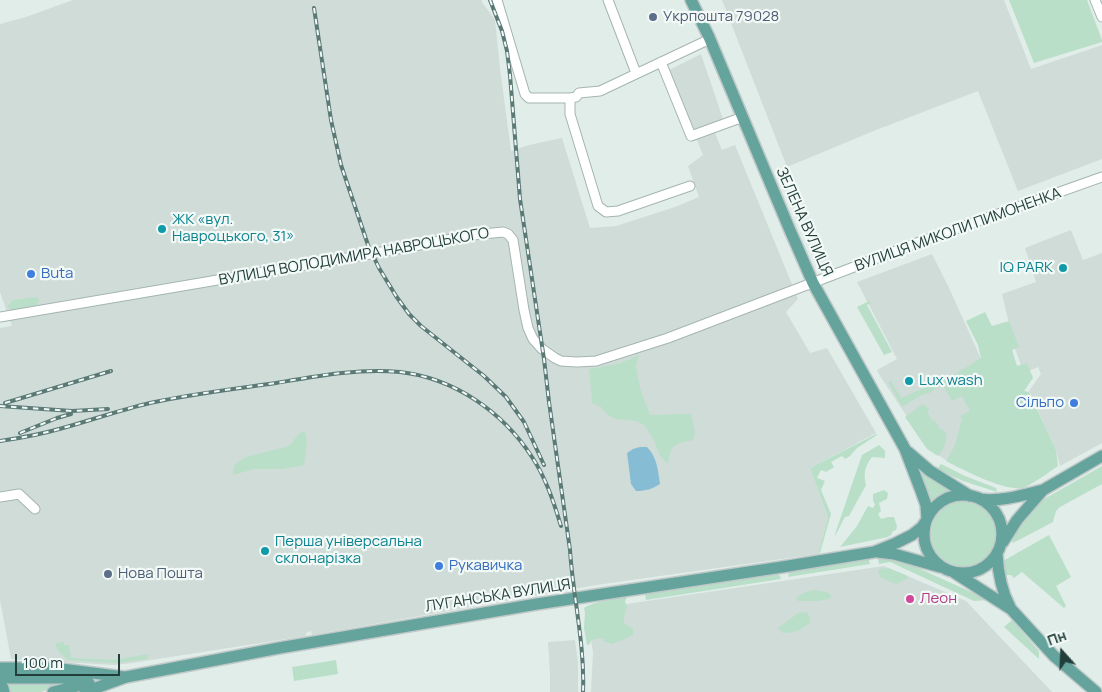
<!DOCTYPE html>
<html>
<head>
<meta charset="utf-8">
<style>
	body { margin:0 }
	#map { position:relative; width:1102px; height:692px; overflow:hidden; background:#e1ede9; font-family:Manrope,sans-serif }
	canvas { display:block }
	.north { position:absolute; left:1037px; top:627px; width:50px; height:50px; -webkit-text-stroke:4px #f2f9f6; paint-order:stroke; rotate:340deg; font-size:14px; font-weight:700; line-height:20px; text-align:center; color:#213e3a }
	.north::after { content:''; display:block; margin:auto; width:18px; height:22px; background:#213e3a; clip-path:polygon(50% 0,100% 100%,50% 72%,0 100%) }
	.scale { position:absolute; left:15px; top:654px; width:105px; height:22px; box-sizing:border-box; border:2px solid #213e3a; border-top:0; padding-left:6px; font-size:15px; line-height:18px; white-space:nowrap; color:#213e3a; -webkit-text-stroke:4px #f2f9f6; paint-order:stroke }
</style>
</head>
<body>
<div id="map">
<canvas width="1102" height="692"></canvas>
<div class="north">Пн</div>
<div class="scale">100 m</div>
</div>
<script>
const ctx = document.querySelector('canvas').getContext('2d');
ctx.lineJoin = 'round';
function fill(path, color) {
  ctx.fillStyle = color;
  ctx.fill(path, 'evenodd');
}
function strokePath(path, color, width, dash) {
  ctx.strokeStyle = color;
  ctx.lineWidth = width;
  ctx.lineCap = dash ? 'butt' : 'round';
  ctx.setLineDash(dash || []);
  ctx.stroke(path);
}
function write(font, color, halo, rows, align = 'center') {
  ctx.font = font + ' Manrope,sans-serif';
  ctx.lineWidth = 4.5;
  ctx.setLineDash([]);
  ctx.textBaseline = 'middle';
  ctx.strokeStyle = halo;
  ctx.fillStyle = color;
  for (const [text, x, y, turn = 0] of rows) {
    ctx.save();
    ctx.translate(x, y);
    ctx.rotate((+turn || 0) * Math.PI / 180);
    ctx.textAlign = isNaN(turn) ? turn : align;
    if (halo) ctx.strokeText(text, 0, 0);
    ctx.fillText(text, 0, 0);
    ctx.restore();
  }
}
fill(new Path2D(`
	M73 0H482V2L495 20 500 68 511 151 529 145 562 138 590 228 616 226 675 207 699 197 688 166 703 155 669 70 701 54 723 119 712 126 722 150 735 145 798 299 786 312 810 353 827 348 876 433 810 468 828 517 818 554 596 585 312 635 311 631 306 633V636L132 663 114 665 11 659 0 600V328L12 326 0 292V24L26 17Z
	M722 0H1004L1031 69 1102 45V159L1018 191 978 91 876 130 787 167Z
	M1071 230 1083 260 1102 253V443L1060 466 1056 450 1029 391 1041 374 1038 367 1024 373 1015 349 1002 294 1036 282 1025 248Z
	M932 254 950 290 982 361 971 410 956 466 947 461 928 448 880 376 877 370 897 359 857 282Z
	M884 566 966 601 1052 692H591L593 652 586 610Z
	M575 640 578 663V692H550V673L548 642Z`), '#d0dcd8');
fill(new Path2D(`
	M1009 0H1087L1102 40V42L1034 63Z
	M35 297 39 299V301L37 305 11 310 8 306 13 300Z
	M869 301 871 303 867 305 892 352 884 355 857 307Z
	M985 312 992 326 1009 321 1019 347 1012 350 1017 366 1027 363 1033 378 1024 391 1029 392 1056 450 1058 466C1051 471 1030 486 1022 488 1004 491 963 470 946 461L955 445 962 420 960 416 970 411 962 396 952 401 943 385 929 393 921 395 902 407 888 382 891 381 901 398 952 376 981 358 978 345 966 321Z
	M639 355 636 366 640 388 650 415 691 414 695 433 693 440C674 444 671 444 668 464L660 456 654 440 645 426 637 421 616 419 608 415 601 407 592 403 589 369 618 364Z
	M923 404 930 410 927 411 932 421 935 420 940 429 946 432C947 441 944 450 938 456L927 449 905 417Z
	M305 431 307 442 304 465 282 469H254L233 475 234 465 246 457 289 446 300 433Z
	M876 434 877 435 857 448 850 456 845 459 842 456 831 462 834 467 826 472 821 470 817 478 825 481 821 490 831 514 820 553 818 554 828 517 810 468Z
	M879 445 885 451V458L872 457C865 466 863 473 866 485L849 516 845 517 835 536V534L862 455Z
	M941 464 965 476 996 488 997 492 963 481 937 469Z
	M917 466 953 490 944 494 930 505 928 492Z
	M1102 466V484L1060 507 1056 511 1053 522 1013 543 1011 537 1034 506 1046 498Z
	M884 490 888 493 887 499 879 503 881 511 878 514 881 519 888 517H894L897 526 896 530 893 531 891 535 888 537 840 547 857 526 868 506 873 508 875 505 873 500V494Z
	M931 534a33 33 0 1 1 66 0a33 33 0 1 1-66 0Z
	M1049 535 1071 577 1056 586 1066 606 1064 608 1022 572 1014 578 1011 575H1005L1004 581 1003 561Z
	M868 557 870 564 788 577 789 572 791 570Z
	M887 558 898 559 989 600 974 601 890 562 879 564 878 559Z
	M888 568 906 575 908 577 907 579 896 584 881 578 878 571 879 569Z
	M775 572 780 576 781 579 646 600 645 594 647 593Z
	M813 590 827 592 831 596 830 599 817 601H798L796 599C800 593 807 592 813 590Z
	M620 597H627L625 601 627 607 624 617V623L633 629V635L625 639 611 644 604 641 603 638 591 640 590 644 587 645 584 628 585 613 584 608C594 601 609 601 620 597Z
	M807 612 810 618V623C800 630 796 633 783 633L778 628 798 613Z
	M1012 620 1037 649 1039 652V659L1004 627Z
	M64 642V645H69L71 658 114 660 148 654V658L147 659 116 663 68 660 59 652 55 644Z
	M336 660 338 674 294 681 292 667Z
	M7 683H68L41 692H10L6 684Z`), '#b9dfc9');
fill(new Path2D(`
	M640 447H647C657 457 658 470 660 484 652 489 646 491 636 491L631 484 627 453 633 449Z`), '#87bdd4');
const minor = new Path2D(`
	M497 0 525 94 529 98H570L576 97 579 93 600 91 710 39
	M608 0 636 73
	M1095 0 1102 17
	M661 62 691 136 743 117
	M570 98V114L598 206 606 212 618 211 690 186
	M0 317 376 253 473 235 503 232 508 234 513 240 524 310 528 328 533 339 542 349 555 358 561 361 577 362 596 361 668 338 922 241 1102 177
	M0 497 19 494 35 509`);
const major = new Path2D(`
	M691 0 709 37 789 228 813 283 905 449 921 491 926 505 927 518
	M908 452 930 471 970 496
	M924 534a39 39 0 1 1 78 0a39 39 0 1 1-78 0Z
	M980 499C1001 502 1023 495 1043 490
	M1003 542 1017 520 1043 490 1102 456
	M878 552 894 554 940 567
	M997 554C998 573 1001 590 1010 607
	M955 573 1011 609 1054 656 1096 692
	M0 668H54L124 677
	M0 678H86
	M0 685 3 688 4 692
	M53 692 89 683
	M85 692 126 677 279 648 537 604 782 567 874 552 896 543 912 535 922 527 926 521`);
strokePath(minor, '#a4b5b1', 11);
strokePath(major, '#c1c9c8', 14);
strokePath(minor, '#fff', 9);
strokePath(major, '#64a49d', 11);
const rail = new Path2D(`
	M490 0 502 31 507 51 510 75 520 199 544 359 549 402 570 550C573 597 585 645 583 692
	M314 8 331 120 341 165 368 245 379 268 396 296 409 314 421 326 484 376 506 397 524 422 544 465
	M5 403 111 371
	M0 406 72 411 108 409
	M20 433 57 418 71 414
	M0 441C21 438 42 434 63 428 92 420 120 410 150 403 191 394 234 389 276 383 317 376 359 368 400 372 454 378 503 412 532 457 546 478 554 503 561 526`);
strokePath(rail, '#5b7a76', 4);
strokePath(rail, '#f2f9f6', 2, [5.5]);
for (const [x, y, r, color] of [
	[653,17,5,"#5c6f8a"],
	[162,229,5,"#0f9aa8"],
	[1063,268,5,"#0f9aa8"],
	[31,274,5,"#3f7fe0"],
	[909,381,5,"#0f9aa8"],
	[1074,403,5,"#3f7fe0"],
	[265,551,5,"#0f9aa8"],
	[439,566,5,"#3f7fe0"],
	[108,574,5,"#5c6f8a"],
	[910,599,5,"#d1479c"]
]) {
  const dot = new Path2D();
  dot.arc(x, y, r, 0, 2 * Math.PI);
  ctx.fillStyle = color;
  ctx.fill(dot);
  strokePath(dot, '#f2f9f6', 2);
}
write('15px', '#4e5e75', '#f2f9f6', [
	["Укрпошта 79028",663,17],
	["Нова Пошта",118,574]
], 'left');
write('15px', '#0d838f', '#f2f9f6', [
	["ЖК «вул.",172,220],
	["Навроцького, 31»",172,237],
	["IQ PARK",1053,268,"right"],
	["Lux wash",919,381],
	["Перша універсальна",275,542],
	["склонарізка",275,559]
], 'left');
write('15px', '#213e3a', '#f2f9f6', [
	["ЗЕЛЕНА ВУЛИЦЯ",804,222,66],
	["ВУЛИЦЯ МИКОЛИ ПИМОНЕНКА",958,230,-20],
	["ВУЛИЦЯ ВОЛОДИМИРА НАВРОЦЬКОГО",354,257,-10],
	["ЛУГАНСЬКА ВУЛИЦЯ",498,596,-9]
]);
write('15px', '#366cbe', '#f2f9f6', [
	["Buta",41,274],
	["Сільпо",1064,403,"right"],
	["Рукавичка",449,566]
], 'left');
write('15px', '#b23c85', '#f2f9f6', [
	["Леон",920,599]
], 'left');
</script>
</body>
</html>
